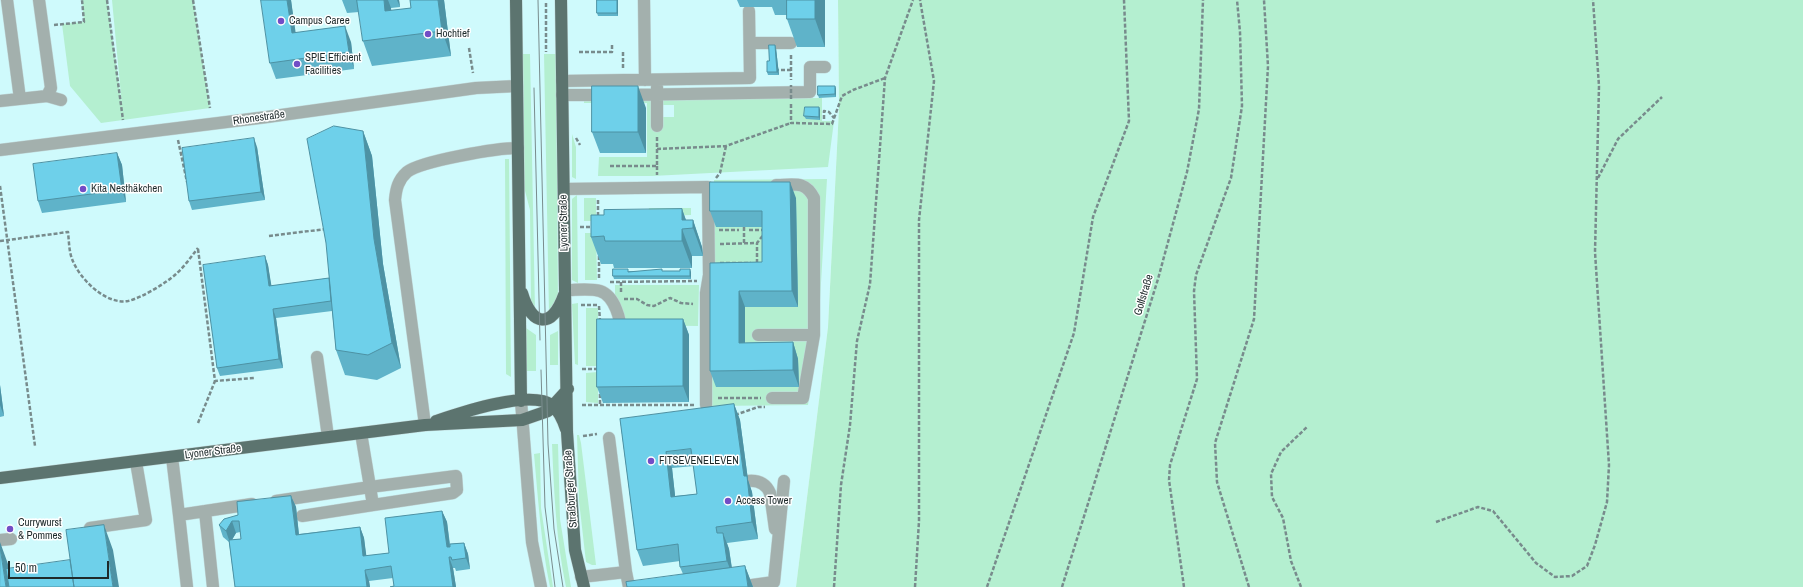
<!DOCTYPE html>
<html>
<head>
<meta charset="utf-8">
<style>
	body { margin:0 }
	#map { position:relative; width:1803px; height:587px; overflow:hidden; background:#e4feff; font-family:"Archivo Narrow",sans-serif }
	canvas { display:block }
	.scale { position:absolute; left:8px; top:561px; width:101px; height:18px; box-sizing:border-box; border:2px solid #1e2a2b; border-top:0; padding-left:5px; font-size:12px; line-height:14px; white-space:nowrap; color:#1e2a2b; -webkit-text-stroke:3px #fff; paint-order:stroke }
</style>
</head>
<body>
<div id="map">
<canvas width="1803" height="587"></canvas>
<div class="scale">50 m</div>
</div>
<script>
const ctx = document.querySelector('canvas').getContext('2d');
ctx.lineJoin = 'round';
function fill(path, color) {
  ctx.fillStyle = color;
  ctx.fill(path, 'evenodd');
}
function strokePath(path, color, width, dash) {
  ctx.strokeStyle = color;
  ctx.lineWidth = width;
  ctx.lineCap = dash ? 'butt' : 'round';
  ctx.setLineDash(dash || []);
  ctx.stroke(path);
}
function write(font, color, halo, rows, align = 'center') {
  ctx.font = font + ' "Archivo Narrow",sans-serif';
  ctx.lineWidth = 3;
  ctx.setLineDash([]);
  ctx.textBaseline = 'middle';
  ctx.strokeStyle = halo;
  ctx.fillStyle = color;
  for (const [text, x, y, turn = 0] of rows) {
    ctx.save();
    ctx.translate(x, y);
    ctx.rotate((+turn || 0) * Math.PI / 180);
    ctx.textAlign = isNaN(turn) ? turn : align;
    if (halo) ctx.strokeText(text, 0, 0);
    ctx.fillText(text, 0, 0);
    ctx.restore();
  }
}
fill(new Path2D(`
	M0 0H838L839 108 828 327 796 587H0Z`), '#cffafc');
fill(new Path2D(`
	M82 0H107L122 106 112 0H193L210 108 101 123 70 86 62 24 84 22Z
	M838 0H1803V587H796L828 327 839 108Z
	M523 54H530L535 311 531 302 530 210 524 187Z
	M544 54H556L558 303 549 313Z
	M822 98V121H834L828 167 652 176H598L599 157H647V103H584V100ZM663 105H674V117H663Z
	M572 134 576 147V179L572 177Z
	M505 159H509L511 377 506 374Z
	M827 179 818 335 808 405 712 406 711 293 715 278 714 180ZM768 227 798 307H745V359L718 279 768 278Z
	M577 195 578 283 572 280V199Z
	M584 198H596V221H584Z
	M649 208H691V215L648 216Z
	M585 233H596L597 280H585Z
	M615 285H699L698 326 626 325 615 295Z
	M578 303V365L575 364 572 304Z
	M586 308H598V366H586Z
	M526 328 536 335V371H526Z
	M558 331V365H550V335Z
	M598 372V403L586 402V373Z
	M577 435H579L581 443 596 565H592L586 562 579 501Z
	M552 444H558L560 519 571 587H566C556 540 554 492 552 444Z
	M540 453 541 508 553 587H550C541 543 538 498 534 454Z`), '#b4efd0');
const minor = new Path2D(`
	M7 0 20 99
	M644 0 645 80
	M750 43H791
	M562 81 750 78 749 11
	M657 87V126
	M562 95H607
	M626 95 810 92V67H825
	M47 96 61 100
	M0 101 47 96 51 88 39 0
	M0 150 267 117 476 88 517 86
	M564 189 708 187 709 275 706 293V405
	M566 290C576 290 591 288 600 291 615 296 621 320 621 334
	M758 335H814
	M317 357 328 437
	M772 398H803L814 335V198C805 180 794 185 776 185
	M521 401 532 542 541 587
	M425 425 395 200C396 189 398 180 407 172 421 161 497 148 518 148
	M609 438 626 572
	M172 457 179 515 252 504
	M748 481C759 480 766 484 770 493L775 529
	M276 501 370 487 361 433
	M205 511 213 587
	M179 515 187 587
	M302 516 373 505 370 487 456 476 457 490 453 493 373 505
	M90 528 146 520 136 462
	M0 540 11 539
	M581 577 626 572 629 587
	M738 587 774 582 784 481`);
const major = new Path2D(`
	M516 0 521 401
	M561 0 567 432 575 550 584 587
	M522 293C532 327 552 329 564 295
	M436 421C460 413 530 389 552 405 559 411 563 420 566 429
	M0 478 425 425 522 420 548 411 568 389`);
strokePath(minor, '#c0d8d9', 13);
strokePath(major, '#c0d8d9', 13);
strokePath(new Path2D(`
	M107 0 123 120
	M193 0 210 108
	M546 3V52
	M54 25 84 22 82 0
	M469 48 473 73
	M579 52H612V44
	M791 55V80
	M623 68V51
	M775 70H791
	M791 104V123L832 124 842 96 853 90 885 78
	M824 119V111L829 112 834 118
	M576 138 580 145
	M178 140 187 182
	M657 149 726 146 791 123
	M610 166H657V137
	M657 166V175
	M716 178 720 173 726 146
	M1598 178 1618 139 1662 97
	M0 186 35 446
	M598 200V217
	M580 227H594
	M719 230H739
	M749 230H763
	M269 236 326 229
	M0 241 68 232C69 241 69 251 72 259 79 278 105 305 128 301 141 298 165 284 176 274 184 267 191 257 198 248
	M744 243V227
	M720 244 757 243 764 234
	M198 249 215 381 254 378
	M599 256V279
	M720 263H751
	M757 263V243
	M610 282 697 281
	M621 282V292
	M624 299H637L647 305 654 306 670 298 681 303 693 304
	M581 305H599
	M599 306 600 321
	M582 369H600
	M600 394V405
	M718 398H761
	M582 405H694
	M735 415 758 407H765
	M198 423 215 381
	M583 436 597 434
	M1436 522 1478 507 1493 511 1536 563 1555 577 1572 576 1587 566 1595 545 1607 502 1609 465 1595 252 1599 86 1593 0
	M834 587 841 485 850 425 857 341 870 284 885 78 913 0
	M915 587 919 521V220L934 81 920 0
	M987 587 1074 333 1093 217 1129 121 1124 0
	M1062 587 1158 279 1187 172 1199 109 1203 0
	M1184 587 1169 480 1170 465 1197 379 1194 291 1196 275 1231 178 1242 106 1240 32 1237 0
	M1249 587 1217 482 1215 443 1254 319 1268 66 1264 0
	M1301 587 1291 561 1283 518 1272 497 1271 474 1281 452 1308 426`), '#788b8c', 2.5, [4, 2]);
strokePath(minor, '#a3b0ad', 12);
strokePath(major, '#5c746f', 12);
strokePath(new Path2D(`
	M538 0 548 444 554 529 563 587
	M534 88 540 340
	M541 370 545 507 555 587`), '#798c8d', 1);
strokePath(new Path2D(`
	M791 99V85`), '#788b8c', 2.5, [4, 2]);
fill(new Path2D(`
	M261 0H291L295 33 351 42 354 69 276 79 270 63Z
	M342 0H399L400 7 391 8V11L411 8 410 0H444L451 56 372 66 363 41 359 12 347 13Z
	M597 0H618V16H598L597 13Z
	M737 0H825V47H797L787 19V15H775L772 7H740Z
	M775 45 776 48 779 75H768L767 72 769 61Z
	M835 86 836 89V97L819 98 818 95Z
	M819 107 820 110V120L806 119 804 116Z
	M646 108V153H600L592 132Z
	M363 131 372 156 383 264 401 368 377 380 345 375 336 350 332 311 276 318 283 368 220 376 217 368 265 256 268 265 271 286 329 278Z
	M257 147 265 200 192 210 189 201Z
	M117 153 122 165 126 202 42 213 38 201Z
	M796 198 798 307H745V343L793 342 798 359 799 387H716L710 371V263L762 262V227H716L710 211Z
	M682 209 686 220H693L702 247 703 256H692V268H614L613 264H601L591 237 604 215Z
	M629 271 691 272V279H614L613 276Z
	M683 319 689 335V402L603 403 597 387Z
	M0 385 4 416 0 417Z
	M734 404 740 420 748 480 752 492 758 539 727 543 729 549 732 568 745 566 753 587H627L683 574 680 567V561L643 566 637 550 620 419ZM694 466 697 494 675 496 672 468Z
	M291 496 296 507 299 534 360 527 364 538 366 556 389 553 442 511 447 522 450 544 464 543 468 554 470 569 456 571 455 568H453L456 587H390L394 586 393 578 369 581 370 587H235L229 542 223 537 219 525 238 515ZM240 532 241 539 232 540 236 533Z`), '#5fb3c9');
fill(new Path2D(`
	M287 0H291L298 49 292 33Z
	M384 0H388L391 8 394 36 385 11Z
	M397 0H399L400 7Z
	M438 0H444L451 56 442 31Z
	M617 0H618V16L617 13Z
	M815 0H825V47L815 19Z
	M345 26 351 42 354 69 349 52Z
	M775 45 776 48 779 75 777 72Z
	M638 86 646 108V153L638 132Z
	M835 86 836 89V97L835 94Z
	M819 107 820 110V120L819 117Z
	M363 131 372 156 383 264 401 368 392 343 374 239Z
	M254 138 257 147 265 200 261 192Z
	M117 153 122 165 126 202 122 190Z
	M790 182 796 198 798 307 792 291Z
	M682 209 689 229 682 220Z
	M693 220 702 247 703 256 693 228Z
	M682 229 692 256V268L682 241Z
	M265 256 268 265 273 295 269 286Z
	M690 269 691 272V279L690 276Z
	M739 291 745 307V359L739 343Z
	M273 309 276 318 283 368 279 359Z
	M683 319 689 335V402L683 386Z
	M793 342 798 359 799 387 793 370Z
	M0 385 4 416 0 405Z
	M734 404 740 420 748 480 752 492 758 539 752 522 744 476Z
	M666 452 672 468 677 513 671 497Z
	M291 496 296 507 300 546 296 535Z
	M442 511 447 522 451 557 447 547Z
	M232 521 236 533 230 543 226 531Z
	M104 525 113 550 119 587H113Z
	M360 527 364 538 368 568 363 556Z
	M723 533 729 549 733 577 727 561Z
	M0 542 8 564 11 587H6L0 547Z
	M464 543 468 554 470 569 466 558Z
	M449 557 453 568 456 587H453Z
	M745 566 753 587H748Z
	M365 570 369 581 370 587H367Z`), '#4d92a4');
const building = new Path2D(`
	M261 0H287L292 33 345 26 349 52 270 63Z
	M357 0H384L385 11 411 8 410 0H438L442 31 363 41Z
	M597 0H617V13H597Z
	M787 0H815V19H787Z
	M769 45H775L777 72H767V61H769Z
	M592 86H638V132H592Z
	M818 86H835V94L818 95Z
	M805 107H819V117L804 116Z
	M334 126 363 131 374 239 392 343 368 355 336 350 326 243 307 139Z
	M254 138 261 192 189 201 182 148Z
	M117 153 122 190 38 201 33 164Z
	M710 182H790L792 291H739V343L793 342V370L710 371V263L762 262V211H710Z
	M682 209V220H693V228L682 229V241H605L604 236 591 237V215H604V210Z
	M265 256 269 286 329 278 331 301 273 309 279 359 217 368 203 265Z
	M613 269H628V272L662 269V271H680V269H690V276H613Z
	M597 319H683V386L597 387Z
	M734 404 744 476H747L752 522 716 527 717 533H723L727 561 680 567 678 544 637 550 620 419ZM691 449 697 494 671 497 666 452Z
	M291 496 296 535 360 527 363 556 389 553 385 518 442 511 447 547H450V544L464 543 466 558 452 560 451 557H449L453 587H390L394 586 391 566 365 570 367 587H235L229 540 241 539 239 521H232L226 531 219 525 224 519 238 515 237 502Z
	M104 525 113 587H74L66 530Z
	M0 547 6 587H0Z
	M70 560 74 587H9L6 569Z
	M745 566 748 587H627L626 582Z`);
fill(building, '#6ed0ea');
strokePath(building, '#4d92a4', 1);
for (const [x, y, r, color] of [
	[281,21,4,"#724dc6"],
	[428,34,4,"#724dc6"],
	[297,64,4,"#724dc6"],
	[83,189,4,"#724dc6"],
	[651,461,4,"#724dc6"],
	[728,501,4,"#724dc6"],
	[10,529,4,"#724dc6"]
]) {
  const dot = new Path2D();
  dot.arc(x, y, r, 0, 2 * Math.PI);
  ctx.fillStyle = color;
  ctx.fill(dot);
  strokePath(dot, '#fff', 1.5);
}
write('11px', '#1e2a2b', '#fff', [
	["Campus Caree",289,21],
	["Hochtief",436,34],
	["SPIE Efficient",305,58],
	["Facilities",305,71],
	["Kita Nesthäkchen",91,189],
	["FITSEVENELEVEN",659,461],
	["Access Tower",736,501],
	["Currywurst",18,523],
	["& Pommes",18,536]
], 'left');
write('11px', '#1e2a2b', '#fff', [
	["Rhonestraße",259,118,-8],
	["Lyoner Straße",564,223,-91],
	["Golfstraße",1144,295,-73],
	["Lyoner Straße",213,452,-7],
	["Straßburger Straße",571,489,-94]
]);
</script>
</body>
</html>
